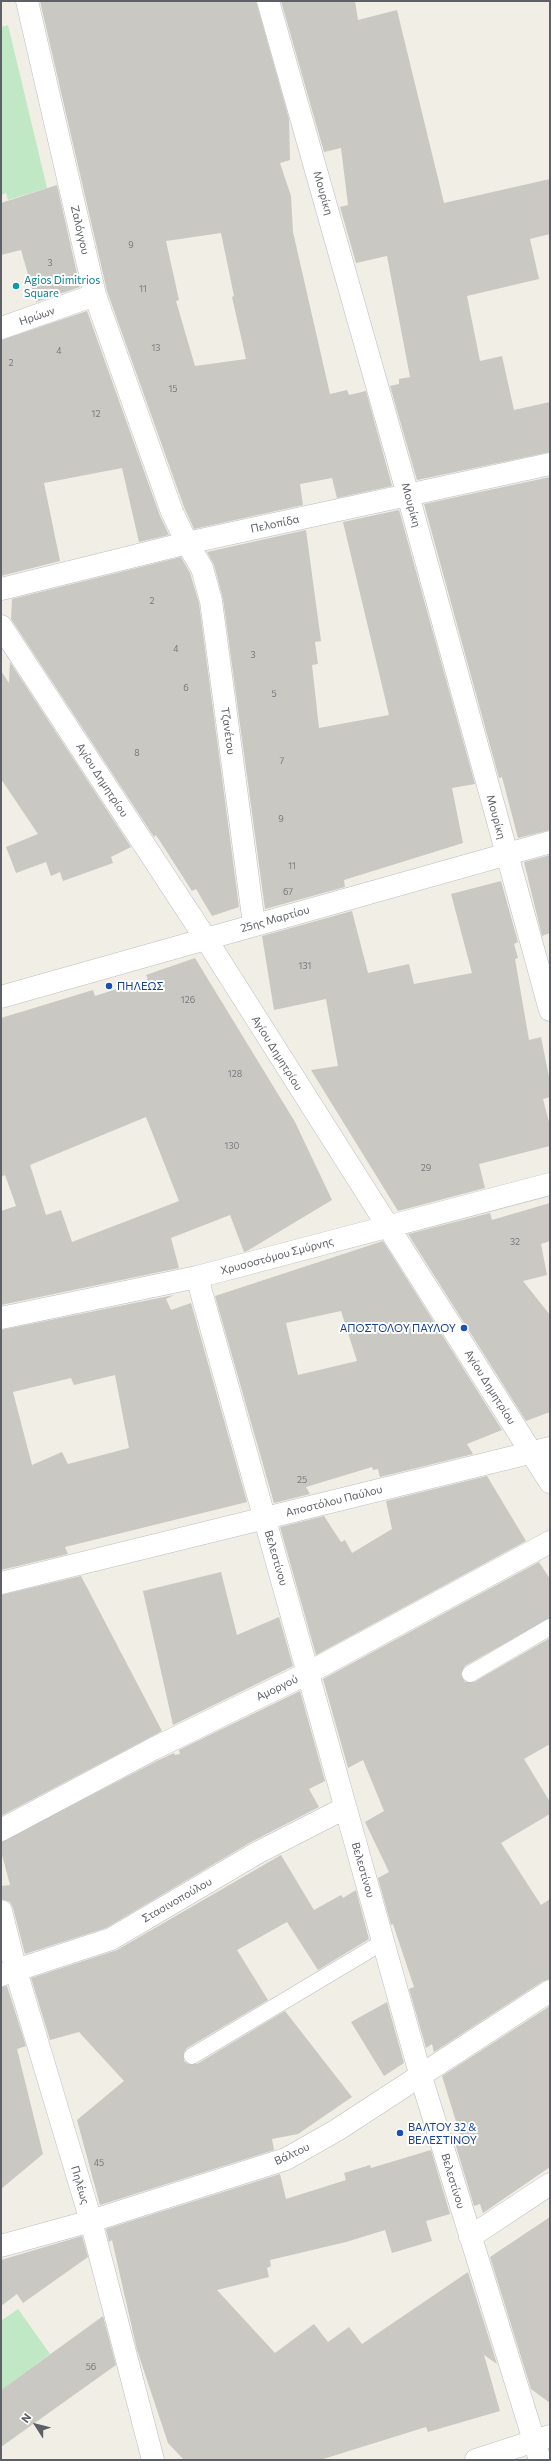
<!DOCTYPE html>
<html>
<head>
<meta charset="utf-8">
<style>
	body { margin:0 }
	#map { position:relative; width:551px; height:2461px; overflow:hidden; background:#f0eee5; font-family:Commissioner,sans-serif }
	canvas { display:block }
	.frame { position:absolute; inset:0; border:2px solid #5d6066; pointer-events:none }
	.north { position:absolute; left:16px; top:2405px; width:40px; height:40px; -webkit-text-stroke:3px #fff; paint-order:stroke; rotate:306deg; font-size:11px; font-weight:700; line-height:16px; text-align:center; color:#5d6066 }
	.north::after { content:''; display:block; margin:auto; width:14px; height:18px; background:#5d6066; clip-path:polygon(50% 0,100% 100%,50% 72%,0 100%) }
</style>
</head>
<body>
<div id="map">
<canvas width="551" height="2461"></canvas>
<div class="frame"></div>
<div class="north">N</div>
</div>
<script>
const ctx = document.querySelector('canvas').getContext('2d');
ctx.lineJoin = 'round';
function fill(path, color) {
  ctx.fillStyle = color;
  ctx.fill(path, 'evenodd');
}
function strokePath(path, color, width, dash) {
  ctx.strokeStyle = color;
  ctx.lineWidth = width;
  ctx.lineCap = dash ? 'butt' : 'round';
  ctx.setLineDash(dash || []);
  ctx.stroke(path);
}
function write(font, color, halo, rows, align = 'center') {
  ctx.font = font + ' Commissioner,sans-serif';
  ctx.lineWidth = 4;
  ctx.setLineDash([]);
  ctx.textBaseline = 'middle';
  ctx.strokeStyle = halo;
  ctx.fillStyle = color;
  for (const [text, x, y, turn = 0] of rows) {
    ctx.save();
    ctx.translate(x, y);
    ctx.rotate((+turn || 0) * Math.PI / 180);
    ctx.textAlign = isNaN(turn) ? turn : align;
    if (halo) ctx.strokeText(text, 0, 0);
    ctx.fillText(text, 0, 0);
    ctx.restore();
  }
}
fill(new Path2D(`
	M8 25 47 188 8 200 6 193 1 195V27Z
	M18 2309 50 2354 1 2390V2321Z`), '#c1e8c4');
fill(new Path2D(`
	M40 1H256L289 119 290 160 280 163 291 196 293 232 330 394 347 390 349 395 366 391 392 486 337 498 332 478 300 484 303 505 194 529 184 507 107 291ZM221 233 234 296 232 297 246 359 195 366 176 301 179 300 166 241Z
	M281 1H355L358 20 397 10 444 203 550 179V234L530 239 539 279 467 296 480 361 502 356 514 410 550 402V452L417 480 390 386 399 384V379L410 377 387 256 356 263 340 207 348 205 341 148 324 152Z
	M57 185 80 287 36 302 21 250 1 255V203Z
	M87 311 160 516 169 535 139 542 122 468 44 483 60 561 1 576V340Z
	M550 477V830L518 838 502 777 499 778 424 504Z
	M399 510 475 784 452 788 463 843 344 880 345 887 265 909 223 599 214 565 207 552 306 530 321 641 315 642 318 664 312 665 319 728 389 715 343 522Z
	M181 557 190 573 199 603 239 907 212 916 196 889 192 891 156 835 154 837 11 619 12 599Z
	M10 662 131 847 111 857 113 863 63 881 60 872 51 876 46 862 16 873 6 847 38 834 1 779V671L9 683Z
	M550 855V933L542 936 524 862Z
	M501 881 518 942 514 944 518 958 515 959 529 1040 541 1037 550 1082V1097L543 1099 550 1126V1146L479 1164 485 1188 398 1211 311 1070 338 1066 326 999 274 1010 262 936 352 911 368 973 409 964 414 984 472 973 451 894Z
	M195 958 295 1122 332 1200 247 1251 244 1252 230 1215 171 1238 179 1268 1 1305V1211L16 1206 5 1175 1 1177V1018L93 990 95 996 148 979 146 975ZM146 1117 179 1201 72 1242 61 1210 46 1215 30 1165Z
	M550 1203V1241L541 1244 547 1275 523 1281 550 1315V1412L526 1421 408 1234 490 1213 492 1220Z
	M383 1241 502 1430 467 1444 473 1454 380 1477 378 1469 373 1470 372 1467 306 1487 310 1494 274 1503 215 1296ZM341 1311 357 1361 298 1375 286 1323Z
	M174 1295 166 1299 171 1310 191 1303 247 1502 65 1547 68 1554 1 1570V1330ZM115 1375 129 1448 68 1464 62 1452 32 1465 13 1392 71 1378 74 1385Z
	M487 1476 526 1541 316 1655 280 1527 324 1516 341 1542 345 1540 352 1553 392 1529 386 1501Z
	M539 1562 550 1579V1618L465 1666 461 1674 465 1682H474L550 1638V1744L524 1759 550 1802V1814L501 1843 541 1905 550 1899V1979L543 1981 434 2052 432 2044 426 2048 409 1989 414 1987 393 1924 391 1925 378 1878 389 1872 365 1822 384 1811 363 1760 348 1768 323 1679Z
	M221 1572 237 1635 279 1617 293 1666 173 1725 143 1591Z
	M81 1576 162 1731 1 1816V1595Z
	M300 1691 325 1781 309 1789 319 1807 251 1842 106 1928 25 1954 13 1908 10 1902 1 1899V1886L10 1885 1 1851V1842L159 1760 174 1753 175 1755 180 1754 179 1750Z
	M281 1855 314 1910 341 1895 343 1898 356 1890 369 1939 318 1970 287 1922 237 1950 268 2000 187 2048 184 2052V2061L188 2064H197L285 2011 352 2097 298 2134 272 2139 274 2150 100 2205 77 2120 124 2081 79 2032 50 2040 31 1978 117 1950Z
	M7 1986 26 2046 17 2049 43 2154 1 2189V1987Z
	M387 2002 404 2063 384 2076 351 2022Z
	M550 2006V2167L483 2213 480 2204 474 2206 455 2143 462 2141 442 2076Z
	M431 2150 450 2214 426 2221 432 2241 392 2253 385 2230 346 2242 270 2260 271 2266 267 2268 269 2277 217 2290 275 2353 314 2324 328 2342 349 2327 362 2344 468 2272 497 2364 484 2355 500 2411 428 2432 426 2427 320 2460H184L168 2443 137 2350 112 2240 109 2242 106 2229 280 2174 286 2199 346 2180 344 2173 370 2165 371 2168Z
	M550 2217V2403L531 2389 490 2257Z
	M82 2236 88 2257 23 2303 17 2294 1 2306V2260Z
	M103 2316 116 2365 1 2447V2390Z`), '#cac8c2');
const lane = new Path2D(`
	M470 1674 550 1627
	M192 2056 383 1942`);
const street = new Path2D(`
	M27 1 95 295 172 512 187 543 202 568 211 601 254 924
	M268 1 408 495 550 1010
	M1 328 95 295
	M1 589 187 543 550 464
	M206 939 550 842
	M197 1277 421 2077 540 2460
	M1 1318 197 1277 550 1184
	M1 1583 550 1448
	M1 1830 153 1749 308 1673 550 1542
	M1 1911 16 1971 91 2221 153 2460
	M1 1975 111 1939 257 1853 345 1808
	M470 2237 550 2184
	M1 2246 91 2221 286 2159 337 2130 550 1991
	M476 2460 550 2436`);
const secondary = new Path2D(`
	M1 626 206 939 550 1482
	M1 997 206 939`);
strokePath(lane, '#babcc1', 17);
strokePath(street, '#babcc1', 23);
strokePath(secondary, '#babdc3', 23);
strokePath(lane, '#fff', 16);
strokePath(street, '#fff', 22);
strokePath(secondary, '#fff', 22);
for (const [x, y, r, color] of [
	[16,286,4,"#0f9aa8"],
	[109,986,4,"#1a4fb4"],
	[464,1328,4,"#1a4fb4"],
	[400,2133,4,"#1a4fb4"]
]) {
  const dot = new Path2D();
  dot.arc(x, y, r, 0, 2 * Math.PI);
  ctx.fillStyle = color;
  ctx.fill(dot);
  strokePath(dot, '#fff', 1.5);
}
write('9px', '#787a7d', null, [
	["9",131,245],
	["3",50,263],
	["11",143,289],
	["13",156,348],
	["4",59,351],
	["2",11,363],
	["15",173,389],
	["12",96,414],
	["2",152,601],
	["4",176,649],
	["3",253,655],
	["6",186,688],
	["5",274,694],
	["8",137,753],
	["7",282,761],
	["9",281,819],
	["11",292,866],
	["67",288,892],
	["131",305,966],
	["126",188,1000],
	["128",235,1074],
	["130",232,1146],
	["29",426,1168],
	["32",515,1242],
	["25",302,1480],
	["45",99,2163],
	["56",91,2367]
]);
write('11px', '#5d6066', '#fff', [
	["Μουρίκη",323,193,74],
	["Ζαλόγγου",80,230,77],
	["Ηρώων",37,316,-19],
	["Μουρίκη",411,505,75],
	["Πελοπίδα",275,524,-12],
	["Τζανέτου",228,731,82],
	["Αγίου Δημητρίου",102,780,57],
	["Μουρίκη",496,817,75],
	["25ης Μαρτίου",275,919,-16],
	["Αγίου Δημητρίου",277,1053,58],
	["Χρυσοστόμου Σμύρνης",277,1256,-15],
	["Αγίου Δημητρίου",490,1387,58],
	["Αποστόλου Παύλου",334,1501,-14],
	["Βελεστίνου",276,1558,74],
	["Αμοργού",277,1688,-26],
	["Βελεστίνου",363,1870,74],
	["Στασινοπούλου",177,1900,-30],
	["Βάλτου",292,2154,-25],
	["Βελεστίνου",453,2181,73],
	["Πηλέως",80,2185,74]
]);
write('11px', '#0d838f', '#fff', [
	["Agios Dimitrios",24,280],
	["Square",24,293]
], 'left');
write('11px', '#164399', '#fff', [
	["ΠΗΛΕΩΣ",117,986],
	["ΑΠΟΣΤΟΛΟΥ ΠΑΥΛΟΥ",456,1328,"right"],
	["ΒΑΛΤΟΥ 32 &",408,2127],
	["ΒΕΛΕΣΤΙΝΟΥ",408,2140]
], 'left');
</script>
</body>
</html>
